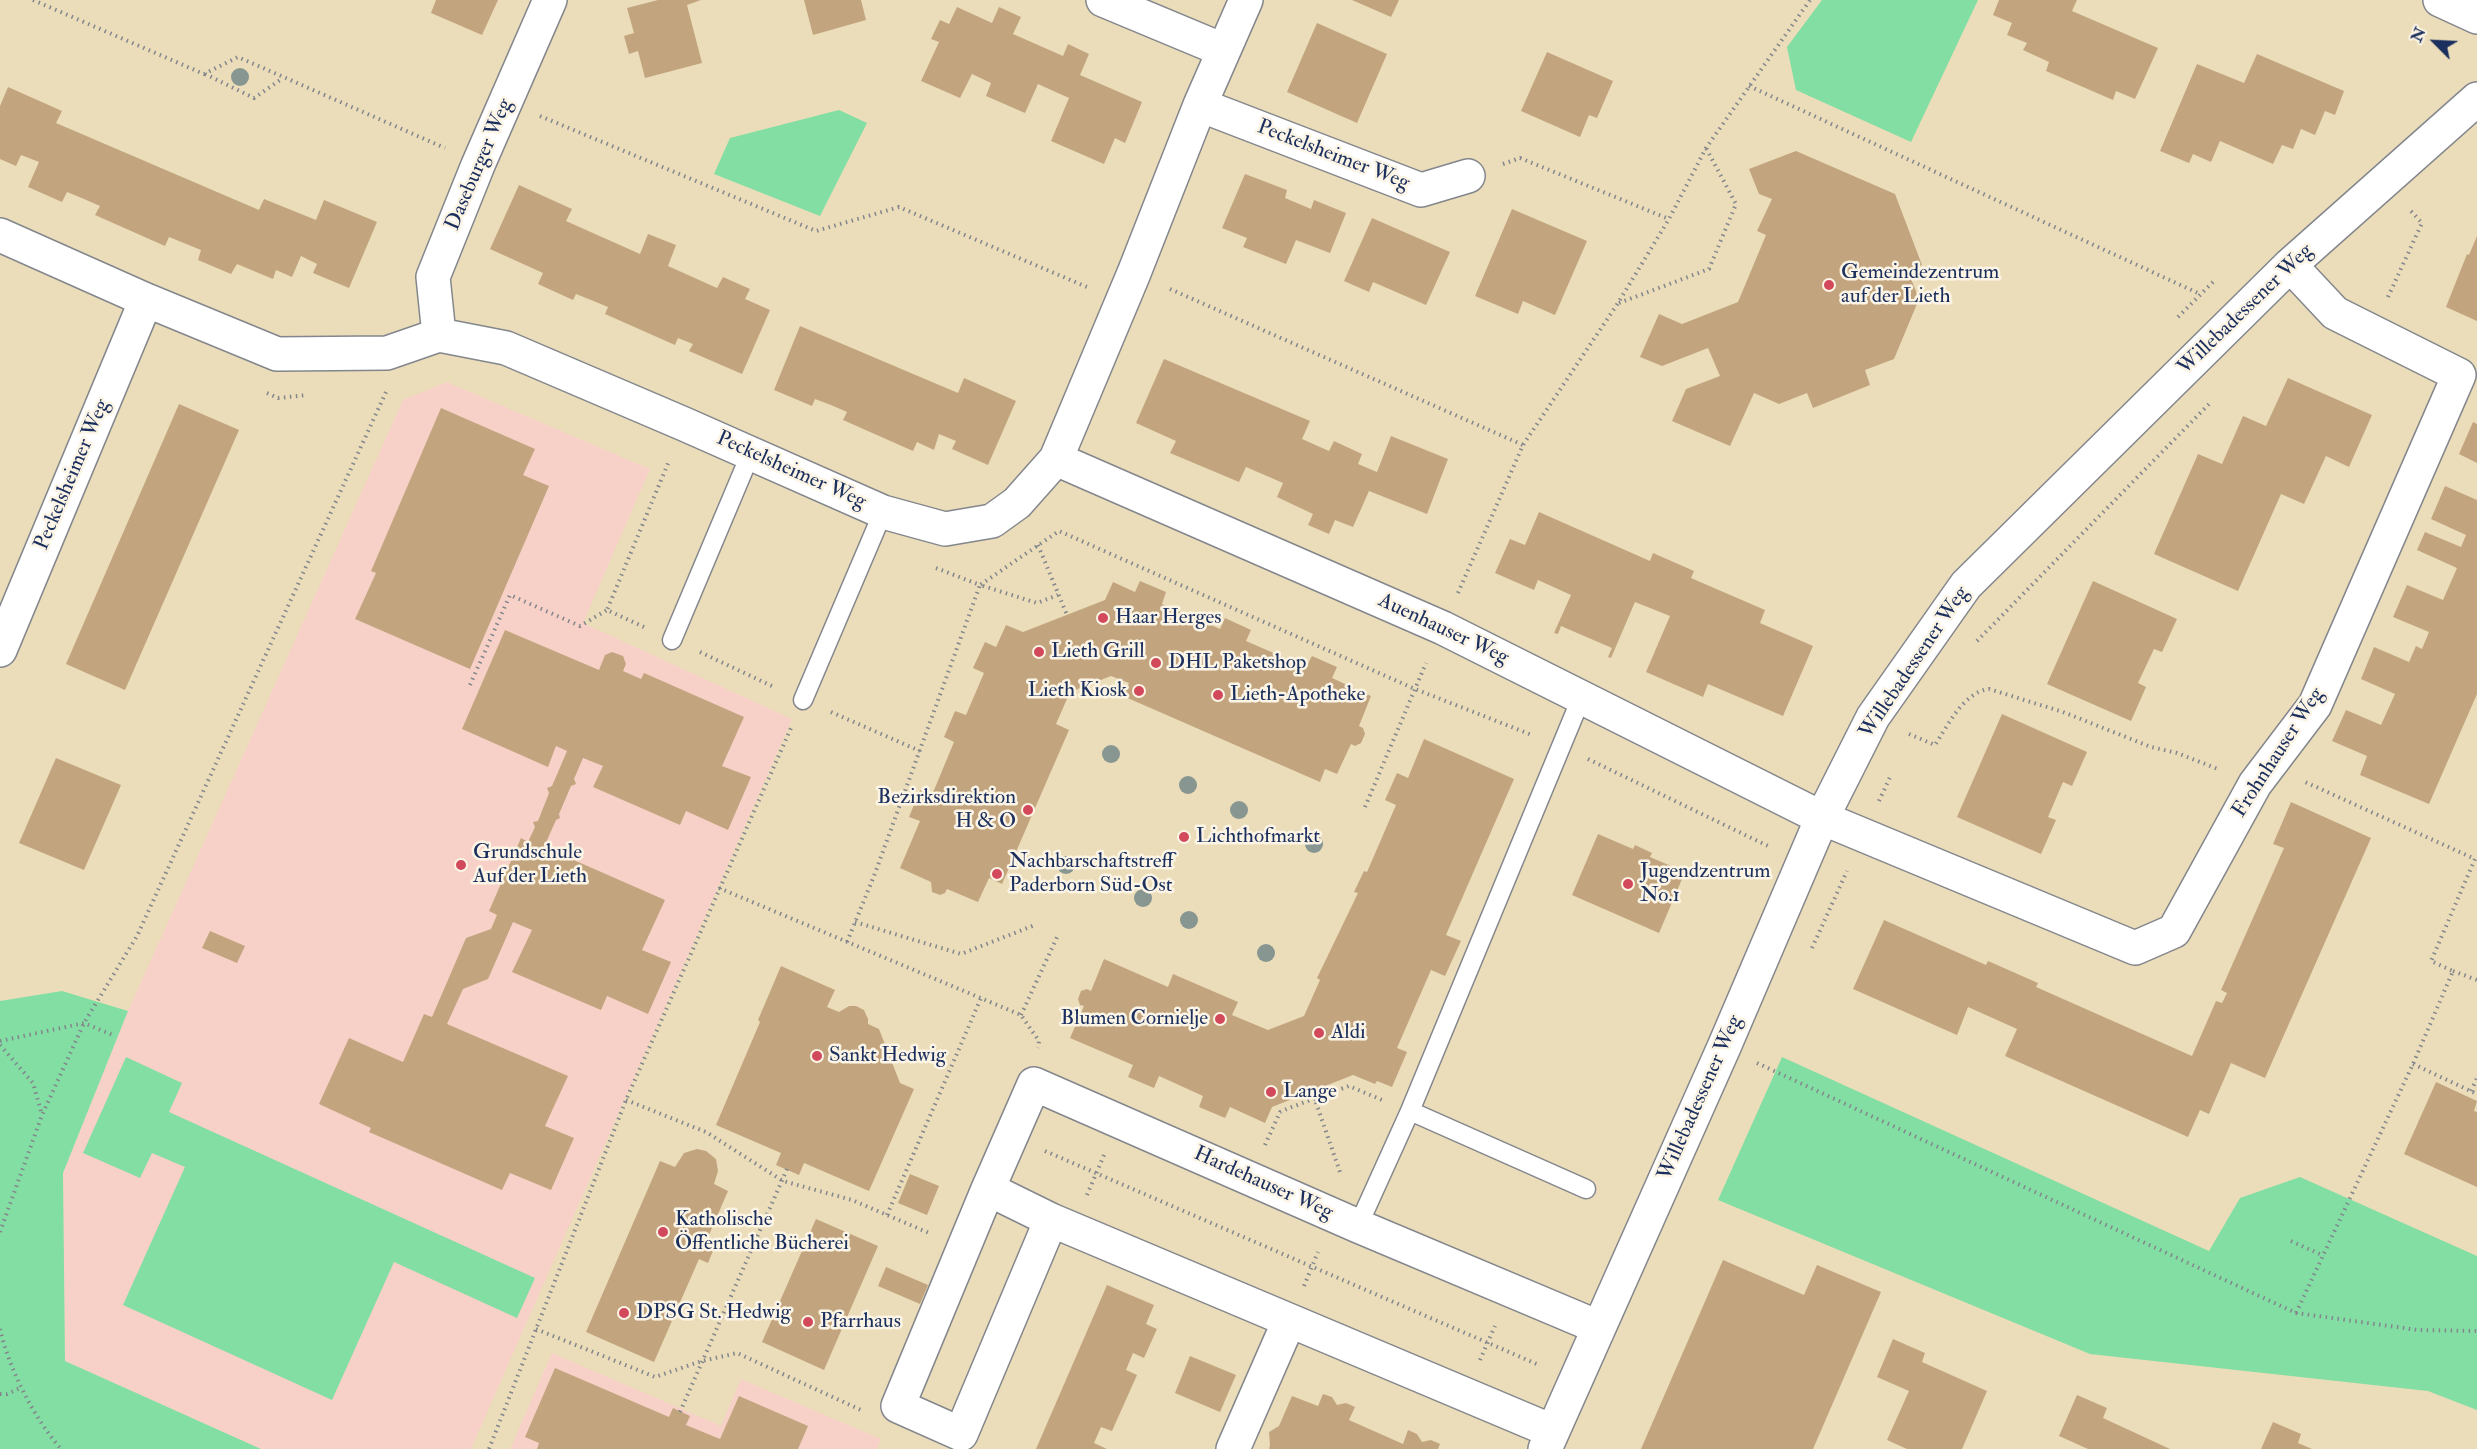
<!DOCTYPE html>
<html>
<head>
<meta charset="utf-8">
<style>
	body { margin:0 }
	#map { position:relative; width:2477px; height:1449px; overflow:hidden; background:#ebddb9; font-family:"IM FELL Double Pica",serif }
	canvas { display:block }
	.north { position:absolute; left:2405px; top:12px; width:60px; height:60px; -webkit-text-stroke:4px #fcf5e5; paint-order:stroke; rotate:294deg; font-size:16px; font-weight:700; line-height:24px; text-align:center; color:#1b2f5e }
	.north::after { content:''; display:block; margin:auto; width:21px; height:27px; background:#1b2f5e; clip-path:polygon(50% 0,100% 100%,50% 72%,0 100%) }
</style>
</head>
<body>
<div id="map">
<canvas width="2477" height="1449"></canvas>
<div class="north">N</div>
</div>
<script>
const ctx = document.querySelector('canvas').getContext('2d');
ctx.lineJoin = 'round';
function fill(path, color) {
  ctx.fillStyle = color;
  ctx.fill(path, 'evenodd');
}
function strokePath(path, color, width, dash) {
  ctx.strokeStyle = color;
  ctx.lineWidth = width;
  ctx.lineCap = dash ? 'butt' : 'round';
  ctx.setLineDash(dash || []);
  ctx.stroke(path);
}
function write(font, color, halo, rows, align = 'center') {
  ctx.font = font + ' "IM FELL Double Pica",serif';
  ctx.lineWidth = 5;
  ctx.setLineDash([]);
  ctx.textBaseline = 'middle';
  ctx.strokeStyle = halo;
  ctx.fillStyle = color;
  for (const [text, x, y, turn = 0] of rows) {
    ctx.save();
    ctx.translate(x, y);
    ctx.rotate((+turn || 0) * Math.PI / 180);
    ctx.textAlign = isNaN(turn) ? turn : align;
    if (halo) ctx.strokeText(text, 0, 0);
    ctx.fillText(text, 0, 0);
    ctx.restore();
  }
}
fill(new Path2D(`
	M447 382 650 469 583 623 792 719 471 1449H261L65 1361 63 1173 128 1011 403 400Z
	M552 1353 721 1426 741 1379 881 1439 877 1449H510Z`), '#f7d1c7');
fill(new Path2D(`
	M1822 0H1978L1911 142 1796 90 1787 47Z
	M839 110 867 123 820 216 714 174 730 138Z
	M62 991 128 1011 63 1173 65 1361 261 1449H0V1001Z
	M126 1057 182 1083 169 1112 535 1278 517 1318 394 1262 332 1400 123 1305 185 1167 152 1153 140 1178 83 1153Z
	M1782 1057 2209 1251 2240 1198 2300 1177 2477 1256V1410L2428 1391 2090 1354 1718 1200Z`), '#83dea4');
fill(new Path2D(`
	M436 0H498L482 35 431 13Z
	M658 0H701L687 5 702 63 645 78 638 51 629 54 624 36 634 33 627 8Z
	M804 0H861L866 20 813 35Z
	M1352 0H1399L1391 17Z
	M1999 0H2077L2072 11 2158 48 2135 99 2116 91 2113 100 2046 71 2049 62 2023 50 2027 43 2007 35 2012 23 1993 15Z
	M957 7 992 23 999 7 1021 17 1013 34 1063 56 1068 44 1089 54 1080 75 1142 102 1125 143 1115 138 1104 164 1051 141 1069 98 1038 84 1025 113 986 96 991 83 972 74 960 98 921 81 939 42 931 39 940 20 949 24Z
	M1317 23 1387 54 1357 123 1287 92Z
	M1547 52 1613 81 1597 118 1589 115 1580 137 1521 111Z
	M2257 54 2344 91 2335 115 2325 111 2315 135 2301 129 2293 149 2282 145 2273 164 2220 141 2211 162 2193 154 2189 163 2160 151 2197 64 2244 83Z
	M8 87 62 111 56 123 259 210 264 199 316 220 324 200 377 222 349 288 313 273 317 264 301 256 292 277 276 270 273 279 237 264 231 274 198 260 201 250 169 237 165 246 95 215 100 206 84 199 67 192 62 202 28 187 39 162 21 155 16 166 0 159V106Z
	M1796 151 1895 194 1922 265 1908 271 1919 299 1894 359 1865 370 1870 385 1813 408 1807 393 1779 404 1754 393 1730 446 1672 421 1686 389 1720 376 1708 348 1662 366 1640 357 1659 314 1682 324 1738 302 1766 235 1757 231 1772 199 1759 194 1749 169Z
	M1245 174 1287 190 1285 198 1311 209 1314 200 1346 213 1330 253 1296 240 1286 264 1243 247 1247 238 1222 228Z
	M519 185 572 209 566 221 640 254 648 234 676 245 668 266 717 288 723 277 750 289 745 299 770 310 742 374 689 351 693 344 678 338 675 345 605 314 608 307 591 300 576 294 573 300 538 284 543 273 490 249Z
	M1512 209 1587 241 1555 315 1523 301 1518 314 1475 296Z
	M1372 218 1450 252 1426 305 1373 282 1369 292 1344 281Z
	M2477 236V321L2446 307 2467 254 2469 255Z
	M800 326 958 393 964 378 1016 401 988 465 952 449 956 441 939 434 934 450 917 442 913 451 843 420 847 412 831 405 815 399 812 406 774 390Z
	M1164 359 1310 421 1302 439 1329 451 1334 441 1362 454 1358 464 1377 472 1391 436 1448 459 1427 514 1369 491 1353 527 1335 520 1329 534 1308 525 1313 514 1277 497 1283 483 1246 467 1239 482 1170 453 1176 441 1136 423Z
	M2288 378 2372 415 2349 467 2326 456 2304 504 2281 494 2238 591 2154 554 2198 454 2222 464 2243 416 2266 426Z
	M179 404 239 430 125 690 66 664Z
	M441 408 535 449 523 475 549 486 470 669 355 619 376 573 371 571Z
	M2473 422 2477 424V463L2459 454Z
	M2445 486 2477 500V694L2429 804 2360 775 2367 756 2332 741 2346 710 2381 725 2395 694 2361 679 2374 647 2409 662 2416 646 2422 649 2429 632 2393 617 2407 585 2443 600 2457 568 2417 550 2425 532 2461 547 2466 535 2431 519Z
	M1539 512 1650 561 1653 553 1694 571 1691 578 1765 610 1760 623 1813 646 1783 716 1708 684 1703 697 1646 672 1670 616 1635 602 1611 658 1608 657 1612 648 1561 626 1558 634 1554 633 1571 595 1538 580 1534 590 1495 573 1510 539 1525 545Z
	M1140 581 1166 592 1162 604 1220 629 1225 618 1251 630 1246 641 1306 667 1312 656 1337 667 1332 678 1371 696 1359 726 1363 728 1365 734 1361 743 1355 746 1351 744 1337 774 1325 769 1320 782 1123 696 1129 683 1111 676 1070 692 1056 724 1069 730 1002 884 989 878 978 902 947 889 945 893 940 895 932 892 931 882 900 868 920 821 909 817 920 790 932 795 954 742 944 737 955 711 966 715 984 673 973 668 985 642 996 647 1006 625 1023 632 1105 600 1113 582 1135 592Z
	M2093 581 2177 619 2162 652 2154 649 2138 683 2146 687 2131 721 2047 684Z
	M505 630 599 670 605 655 612 652 623 656 626 664 623 671 641 679 644 673 744 717 722 766 751 777 728 830 686 811 680 825 593 787 603 766 583 758 574 779 576 784 571 786 559 814 560 818 556 820 544 847 665 900 642 950 671 962 648 1014 607 996 601 1010 512 972 532 930 513 922 488 979 463 989 447 1024 568 1076 545 1126 574 1138 551 1190 510 1173 502 1190 369 1132 371 1128 319 1104 349 1038 403 1062 424 1014 432 1017 466 938 491 929 497 915 489 911 521 838 528 842 535 827 533 822 538 821 549 793 547 788 552 786 567 751 556 746 548 767 462 729Z
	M2002 714 2087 752 2072 786 2063 782 2048 817 2056 820 2041 854 1957 817Z
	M1424 739 1514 779 1446 935 1461 941 1445 976 1431 970 1397 1048 1407 1052 1392 1087 1377 1081 1375 1084 1353 1075 1272 1107 1265 1123 1230 1107 1225 1118 1199 1107 1203 1096 1159 1076 1154 1088 1128 1077 1133 1065 1070 1038 1084 1006 1080 1005 1078 999 1081 991 1087 989 1091 991 1104 959 1168 987 1173 974 1238 1002 1232 1015 1268 1030 1304 1016 1320 980 1317 978 1358 893 1354 892 1364 871 1367 872 1396 805 1385 800 1397 773 1408 778Z
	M56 758 121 785 84 870 19 843Z
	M2291 802 2371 838 2265 1078 2231 1063 2209 1114 2200 1110 2188 1137 2005 1056 2017 1029 1968 1007 1957 1035 1853 989 1884 920 1986 965 1988 961 2038 983 2036 987 2192 1056 2216 1001 2222 1003 2227 993 2221 990 2284 848 2273 844Z
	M1598 834 1633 849 1635 845 1652 853 1650 857 1685 872 1659 933 1572 895Z
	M210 931 245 946 237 963 202 948Z
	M781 966 835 990 827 1007 839 1012 849 1006H856L864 1010 868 1019V1024L879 1029 900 1083 914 1089 869 1191 804 1163 799 1175 776 1165 781 1153 716 1125 760 1022 758 1020Z
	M2436 1082 2477 1101 2474 1111 2477 1112V1187L2404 1154Z
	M697 1149 706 1151 716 1159 718 1171 714 1184 728 1191 706 1242 715 1246 708 1263 699 1259 654 1362 586 1332 660 1161 675 1167 684 1153Z
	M910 1174 939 1186 927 1215 898 1203Z
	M816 1219 878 1246 824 1370 762 1342Z
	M1723 1260 1804 1295 1817 1265 1881 1292 1813 1449H1641Z
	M886 1267 928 1285 920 1304 878 1286Z
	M1107 1285 1154 1305 1146 1324 1157 1329 1144 1358 1133 1353 1126 1370 1137 1375 1112 1431 1101 1427 1094 1443 1107 1449H1036Z
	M1893 1339 1925 1353 1922 1362 1987 1391 1962 1449H1907L1887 1440 1909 1391 1877 1377Z
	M1190 1356 1236 1375 1220 1412 1175 1393Z
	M555 1368 669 1417 673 1408 690 1416 686 1425 720 1439 739 1396 808 1426 798 1449H537L539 1443 525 1437Z
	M1323 1394 1332 1397 1337 1405 1346 1403 1355 1407 1349 1420 1403 1444 1408 1430 1417 1434 1422 1442 1431 1440 1440 1444 1438 1449H1269L1270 1445 1269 1432 1279 1426 1292 1396 1318 1406Z
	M2077 1395 2107 1408 2103 1418 2170 1449H2088L2059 1436Z
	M2273 1422 2301 1434 2298 1443 2312 1449H2261Z`), '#c2a57f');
const lane = new Path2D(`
	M672 640 750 455
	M803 700 883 512
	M1410 1111 1586 1189
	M1358 1226 1410 1111 1582 696`);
const street = new Path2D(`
	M1103 0 1223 50
	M2440 0 2477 17
	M1200 105 1421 190 1468 176
	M0 235 146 300 277 354 387 353 439 335 506 348 684 424 883 512 945 529 992 521 1017 503 1056 459 1134 273 1200 105 1246 0
	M439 335 433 277 478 165 550 0
	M1056 459 1443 628 1822 818 2135 948 2174 931 2255 784 2315 705 2459 375 2335 313 2290 265
	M0 650 146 300
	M988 1189 898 1406 961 1434 1051 1220
	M1552 1431 1051 1220 988 1189 1034 1084 1358 1226 1598 1327
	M1233 1449 1289 1321
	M1545 1449 1724 1047 1822 818 1873 717 1966 585 2290 265 2477 99`);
strokePath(lane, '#83868c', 21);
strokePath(street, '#83868c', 36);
strokePath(new Path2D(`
	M33 0 204 74 238 57 445 148
	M205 74 254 98 283 78
	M1749 86 2200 294
	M540 116 816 231 899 207 1087 287
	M1503 164 1520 158 1669 219
	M1170 289 1523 445
	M2388 297 2422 223 2409 209
	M1619 303 1709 269 1736 204 1706 148
	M2178 317 2213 282
	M267 393 278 398 307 395
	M1038 545 1067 615
	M936 568 980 585 1059 531 1415 689 1532 735
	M1458 593 1523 445 1618 303 1669 219 1706 148 1810 0
	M644 627 607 610 669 461
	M1977 641 2211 402
	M700 652 774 687
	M1095 682 1101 699
	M470 685 510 595 580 626 607 610
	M831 712 920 751
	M1909 734 1935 745C1948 725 1964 692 1989 689L2063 712 2151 747 2177 753 2218 769
	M1588 759 1768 846
	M1879 801 1891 775
	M1365 807 1426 663
	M719 888 1021 1015 1039 1041 1038 1048
	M855 922 961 954 1035 925
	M847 942 874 876 980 585 1037 603 1058 595
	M1812 948 1847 871
	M2453 971 2477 980
	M1021 1015 1058 935
	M0 1041 84 1023 115 1036
	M0 1045 33 1083 42 1115
	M1757 1063 2296 1313 2418 1330 2477 1331
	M2413 1064 2477 1094
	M1312 1091 1341 1175
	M2471 1091 2477 1078
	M626 1100 706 1132 783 1181 852 1200 929 1233
	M1265 1145 1280 1112 1289 1108 1349 1086 1382 1100
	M1045 1151 1539 1365
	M1087 1195 1104 1155
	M887 1215 981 998
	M0 1232 42 1115 84 1023 137 936 386 392
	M2291 1241 2324 1256
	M1304 1286 1318 1252
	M2296 1313 2413 1064 2453 971 2431 961 2475 859 2303 781
	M0 1329C9 1369 34 1418 61 1449
	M536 1329 655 1377 702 1361 737 1353 861 1410
	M1480 1360 1495 1326
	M0 1394H7L22 1387
	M680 1412 787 1169
	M489 1449 626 1100 791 728`), '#83868c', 4, [1.5, 4.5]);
strokePath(lane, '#fff', 18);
strokePath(street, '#fff', 33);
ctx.fillStyle = '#879691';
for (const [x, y] of [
	[240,77],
	[1111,754],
	[1188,785],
	[1239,810],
	[1314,844],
	[1066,865],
	[1143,898],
	[1189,920],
	[1266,953]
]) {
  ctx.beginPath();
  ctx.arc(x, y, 9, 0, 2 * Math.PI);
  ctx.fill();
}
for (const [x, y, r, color] of [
	[1829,285,6,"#d1495b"],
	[1103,618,6,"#d1495b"],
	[1039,652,6,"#d1495b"],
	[1156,663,6,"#d1495b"],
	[1139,691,6,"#d1495b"],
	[1218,695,6,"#d1495b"],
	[1028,810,6,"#d1495b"],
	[1184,837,6,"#d1495b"],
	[461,865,6,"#d1495b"],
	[997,874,6,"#d1495b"],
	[1628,884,6,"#d1495b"],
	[1220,1019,6,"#d1495b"],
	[1319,1033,6,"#d1495b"],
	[817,1056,6,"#d1495b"],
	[1271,1092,6,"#d1495b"],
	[663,1232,6,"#d1495b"],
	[624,1313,6,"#d1495b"],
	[808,1322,6,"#d1495b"]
]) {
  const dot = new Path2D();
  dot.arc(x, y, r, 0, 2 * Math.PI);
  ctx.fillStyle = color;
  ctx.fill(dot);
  strokePath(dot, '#fcf5e5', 2);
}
write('21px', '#1b2f5e', '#fcf5e5', [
	["Peckelsheimer Weg",1333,156,21],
	["Daseburger Weg",480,165,-67],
	["Willebadessener Weg",2246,310,-44],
	["Peckelsheimer Weg",791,471,24],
	["Peckelsheimer Weg",73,475,-67],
	["Auenhauser Weg",1443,630,25],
	["Willebadessener Weg",1915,663,-56],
	["Frohnhauser Weg",2279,753,-57],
	["Willebadessener Weg",1701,1098,-66],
	["Hardehauser Weg",1263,1184,24]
]);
write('21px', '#1b2f5e', '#fcf5e5', [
	["Gemeindezentrum",1841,273],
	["auf der Lieth",1841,297],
	["Haar Herges",1115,618],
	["Lieth Grill",1051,652],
	["DHL Paketshop",1168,663],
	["Lieth Kiosk",1127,691,"right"],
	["Lieth-Apotheke",1230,695],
	["Bezirksdirektion",1016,798,"right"],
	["H & O",1016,822,"right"],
	["Lichthofmarkt",1196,837],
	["Grundschule",473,853],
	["Auf der Lieth",473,877],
	["Nachbarschaftstreff",1009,862],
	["Paderborn Süd-Ost",1009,886],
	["Jugendzentrum",1640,872],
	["No.1",1640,896],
	["Blumen Cornielje",1208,1019,"right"],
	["Aldi",1331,1033],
	["Sankt Hedwig",829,1056],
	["Lange",1283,1092],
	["Katholische",675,1220],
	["Öffentliche Bücherei",675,1244],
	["DPSG St. Hedwig",636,1313],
	["Pfarrhaus",820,1322]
], 'left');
</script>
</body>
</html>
